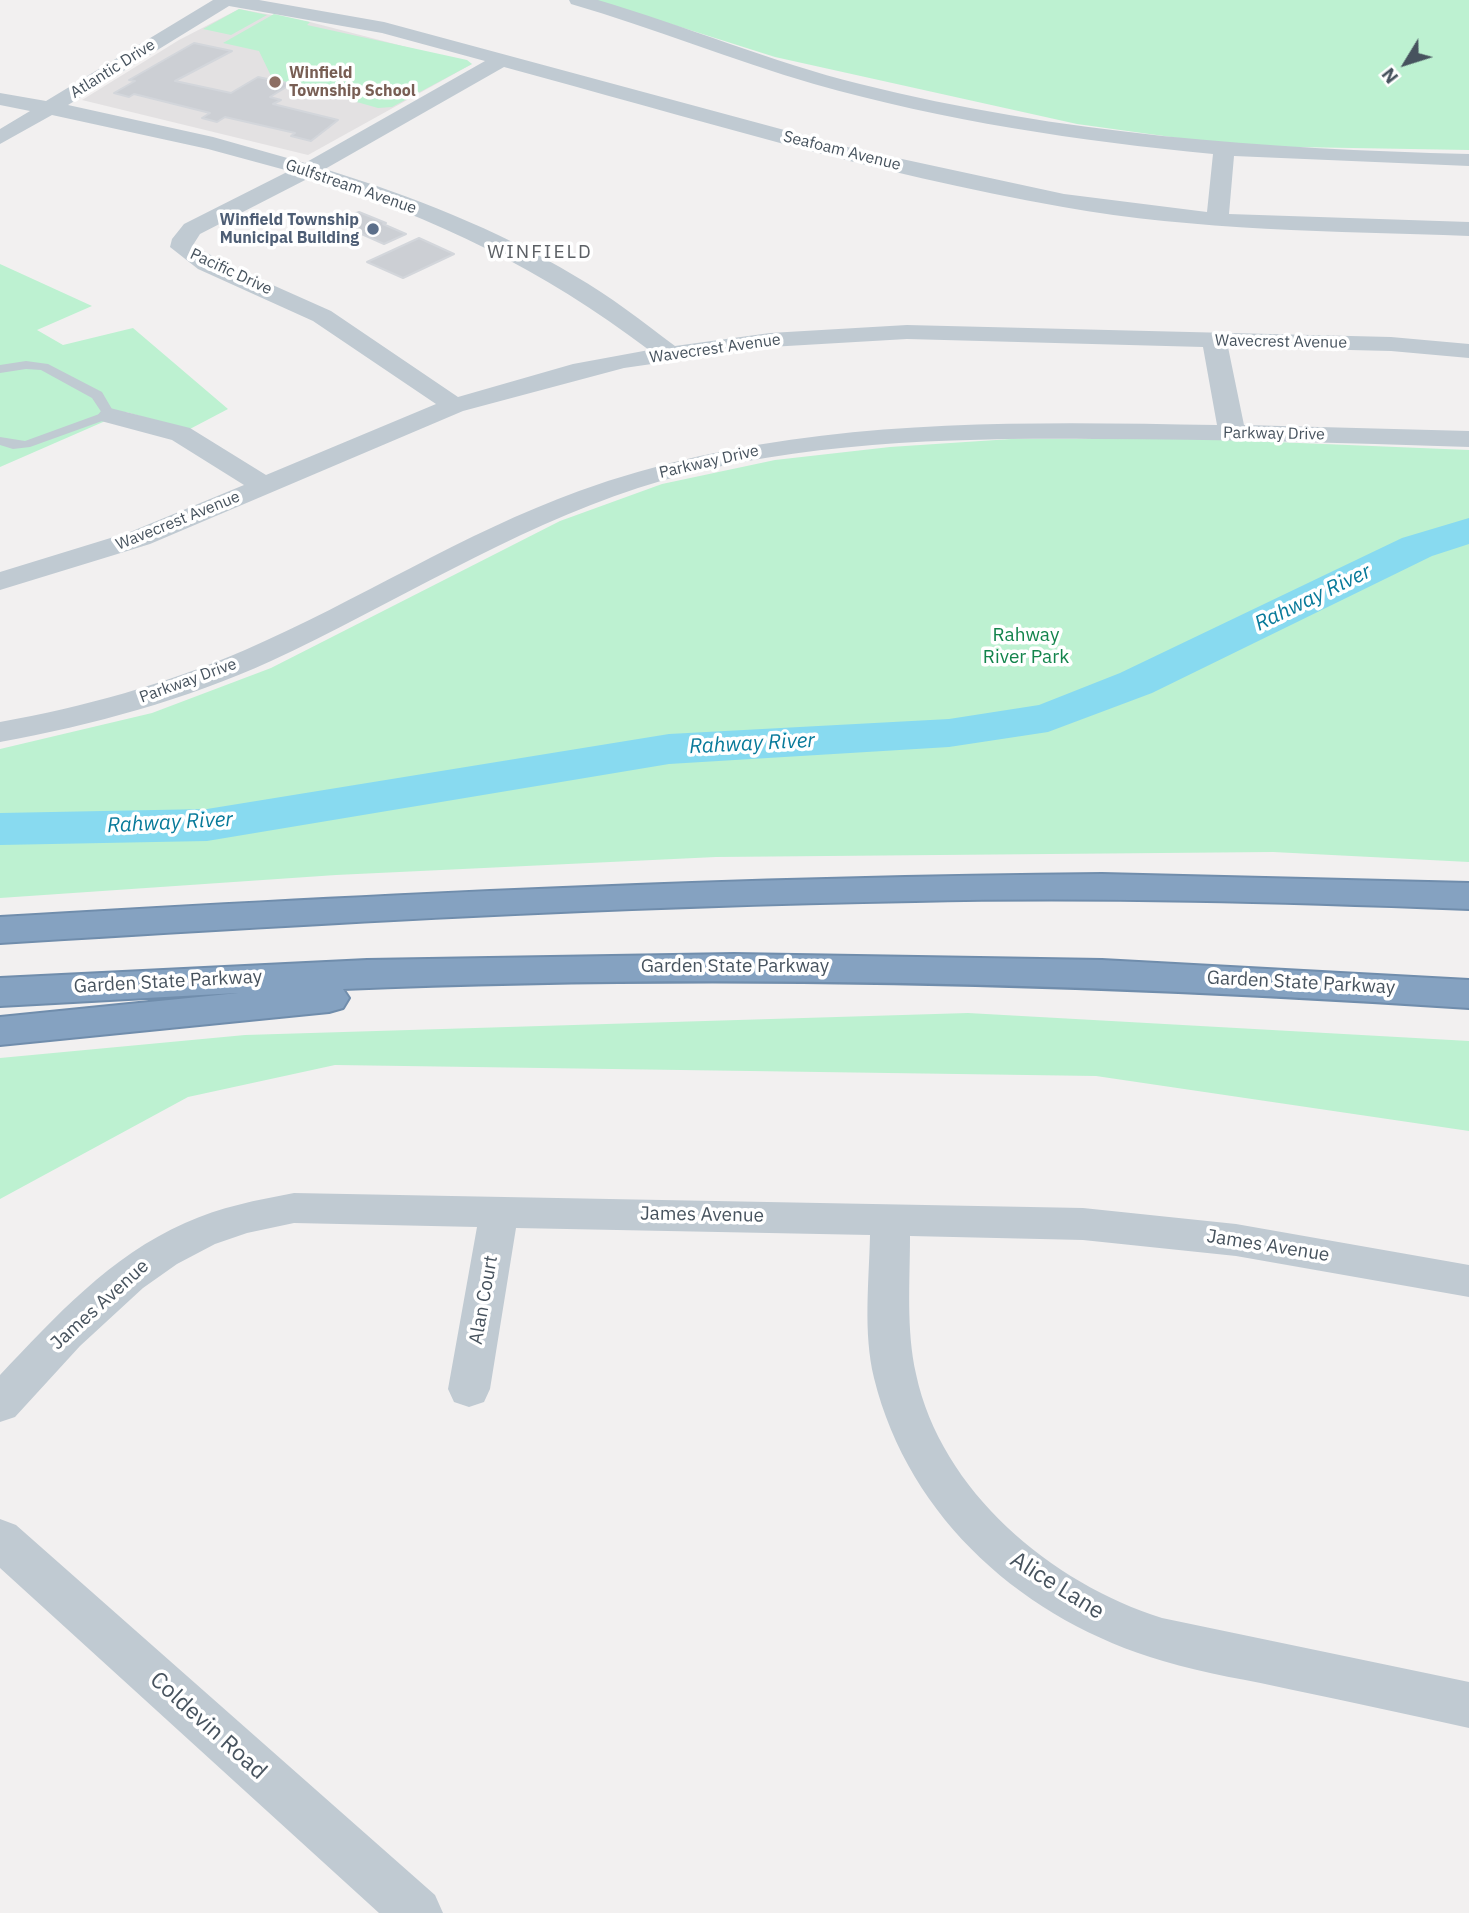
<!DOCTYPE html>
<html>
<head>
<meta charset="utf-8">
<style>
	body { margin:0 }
	#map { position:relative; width:1469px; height:1913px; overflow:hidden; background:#f2f0f0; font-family:"IBM Plex Sans",sans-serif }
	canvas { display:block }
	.north { position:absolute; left:1371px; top:28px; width:70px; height:70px; -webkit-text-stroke:5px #fff; paint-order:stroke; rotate:232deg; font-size:19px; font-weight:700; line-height:28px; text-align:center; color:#47535e }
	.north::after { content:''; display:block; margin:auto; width:24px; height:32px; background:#47535e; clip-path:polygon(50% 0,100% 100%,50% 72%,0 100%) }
</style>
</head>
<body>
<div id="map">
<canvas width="1469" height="1913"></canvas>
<div class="north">N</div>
</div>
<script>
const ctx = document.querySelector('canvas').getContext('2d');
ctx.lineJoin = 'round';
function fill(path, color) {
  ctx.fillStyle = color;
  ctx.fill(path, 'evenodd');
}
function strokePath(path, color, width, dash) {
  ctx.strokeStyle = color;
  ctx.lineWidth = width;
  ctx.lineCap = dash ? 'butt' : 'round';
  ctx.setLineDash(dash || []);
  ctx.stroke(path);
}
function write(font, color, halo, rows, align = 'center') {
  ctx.font = font + ' "IBM Plex Sans",sans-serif';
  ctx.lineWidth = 7;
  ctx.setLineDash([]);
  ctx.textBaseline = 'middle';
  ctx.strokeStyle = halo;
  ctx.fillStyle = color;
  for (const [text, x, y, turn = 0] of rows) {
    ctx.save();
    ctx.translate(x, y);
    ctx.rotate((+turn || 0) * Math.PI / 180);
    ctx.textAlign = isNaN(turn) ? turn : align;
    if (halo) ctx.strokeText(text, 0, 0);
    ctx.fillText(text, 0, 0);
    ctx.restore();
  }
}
fill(new Path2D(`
	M239 9 310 22 472 64 308 155 82 100 179 40Z`), '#e3e1e2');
fill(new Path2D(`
	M595 0H1469V150L1236 146 1077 124 775 57Z
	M239 9 267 15 231 35 203 29Z
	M274 14 310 22 307 25 467 60 472 64 392 107 378 108 272 78 259 51 223 43Z
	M0 264 92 306 37 330 63 345 133 328 228 409 188 430 126 412 0 467Z
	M1011 439H1202L1469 450V862L1273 852 716 857 336 875 0 898V749L152 713 271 668 560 521 662 484 775 460 890 447Z
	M968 1013 1469 1041V1131L1096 1076 335 1065 188 1097 0 1199V1058L245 1035Z`), '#bdf1d1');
fill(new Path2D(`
	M1469 518V544L1432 556 1152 693 1048 732 949 747 669 764 207 841 0 845V813L207 809 669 734 949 719 1039 705 1120 673 1402 538Z`), '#88daf0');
const building = new Path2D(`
	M194 43 232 51 175 81 231 93 258 77 291 84 270 97 281 100 273 104 338 120 311 141 291 136 295 133 225 117 217 122 202 118 210 113 134 94 129 97 114 93 135 81 129 80Z
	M359 212 386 223 383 224 406 234 384 244 328 219 339 214 347 217Z
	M419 238 454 254 403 278 367 262Z`);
fill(building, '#cccfd4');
strokePath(building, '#d3d6db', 2);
const motorway = new Path2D(`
	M1102 874 1469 883V909C1284 902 1100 897 915 901 610 906 305 924 0 943V917C367 895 734 877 1102 874Z
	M734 954 1102 960 1469 980V1008C1094 983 719 973 343 989L349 998 343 1008 329 1012 0 1045V1017L238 993 0 1006V978L367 960Z`);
strokePath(motorway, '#708dac', 4);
fill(new Path2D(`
	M26 361 48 364 102 392 116 416 30 447 13 449 0 445V437L25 441 102 413 92 398 41 370 26 369 0 373V365Z`), '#c0cad2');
fill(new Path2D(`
	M213 0H259L384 22 851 148 1064 194 1207 212 1213 154C1079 141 944 121 814 84 732 60 653 28 571 4L569 0H598C686 26 771 62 860 84 1060 134 1264 149 1469 154V166L1234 156 1229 214 1469 222V236C1334 231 1197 231 1063 207 874 174 689 117 504 67L325 169C411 196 497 229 575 276 610 296 643 322 675 346L770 333 907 325 1391 337 1469 344V358L1391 351 1228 347 1244 425 1469 431V447C1344 443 1219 439 1094 439 942 438 784 442 638 488 509 530 394 604 271 661 185 700 93 725 0 742V722C84 707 166 684 245 650 358 601 463 533 579 491 783 417 1003 421 1217 425L1203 347 907 339 770 347 624 368 463 411 150 544 0 590V572L130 532 244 485 172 440 101 421 97 416 101 411 110 408 190 428 266 475 436 404 313 321 198 269 170 247 172 239 184 224 289 171 208 149 52 115 0 144V129L30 111 0 105V93L46 101ZM229 6 382 33 485 61 305 163 213 137 68 105ZM309 178C436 218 542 269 649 350L573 364 458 397 331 311 230 266 193 245 200 234Z
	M294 1193 1083 1208 1236 1224 1469 1265V1297L1236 1256 1083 1240 910 1236C910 1282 906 1329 916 1374 941 1491 1051 1583 1162 1618L1469 1682V1728C1410 1715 1352 1702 1293 1690 1250 1680 1205 1674 1163 1661 1026 1621 909 1520 874 1378 863 1332 869 1282 870 1235L516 1228 490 1389 484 1402 469 1407 454 1402 448 1389 477 1227 294 1223 247 1233 215 1244 177 1264 143 1288 80 1346 15 1417 0 1422V1375C55 1317 110 1256 185 1223 220 1207 257 1200 294 1193Z
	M0 1519 16 1525 435 1895 443 1913H379L0 1568Z`), '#c0cad2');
fill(motorway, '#85a2c1');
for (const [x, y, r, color] of [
	[275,82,7,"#8d6e63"],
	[373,229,7,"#5c6f8a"]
]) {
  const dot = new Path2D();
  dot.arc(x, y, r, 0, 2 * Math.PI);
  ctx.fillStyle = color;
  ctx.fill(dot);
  strokePath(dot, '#fff', 2.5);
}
write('16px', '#47535e', '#fff', [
	["Atlantic Drive",113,69,-32],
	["Seafoam Avenue",842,151,14],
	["Gulfstream Avenue",351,187,19],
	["Pacific Drive",231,272,25],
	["Wavecrest Avenue",1281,342,1],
	["Wavecrest Avenue",715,349,-8],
	["Parkway Drive",1274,434,1],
	["Parkway Drive",709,462,-13],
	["Wavecrest Avenue",178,521,-22],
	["Parkway Drive",188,681,-20]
]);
write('bold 16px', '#785e54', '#fff', [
	["Winfield",289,73],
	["Township School",289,91]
], 'left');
write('bold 16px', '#4e5e75', '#fff', [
	["Winfield Township",359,220],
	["Municipal Building",359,238]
], 'right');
ctx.letterSpacing = '2px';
write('19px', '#5c6065', '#fff', [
	["WINFIELD",540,253]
]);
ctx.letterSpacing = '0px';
write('19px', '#13844c', '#fff', [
	["Rahway",1026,636],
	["River Park",1026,658]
]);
write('19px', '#47535e', '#fff', [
	["Garden State Parkway",735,967],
	["Garden State Parkway",168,982,-3],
	["Garden State Parkway",1301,983,3],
	["James Avenue",702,1215,1],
	["James Avenue",1268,1246,9],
	["Alan Court",484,1300,-80],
	["James Avenue",100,1305,-42]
]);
write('italic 21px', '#087a9a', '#fff', [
	["Rahway River",1313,598,-26],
	["Rahway River",752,744,-3],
	["Rahway River",170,823,-3]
]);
write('23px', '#47535e', '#fff', [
	["Alice Lane",1057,1586,32],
	["Coldevin Road",208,1726,42]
]);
</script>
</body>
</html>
